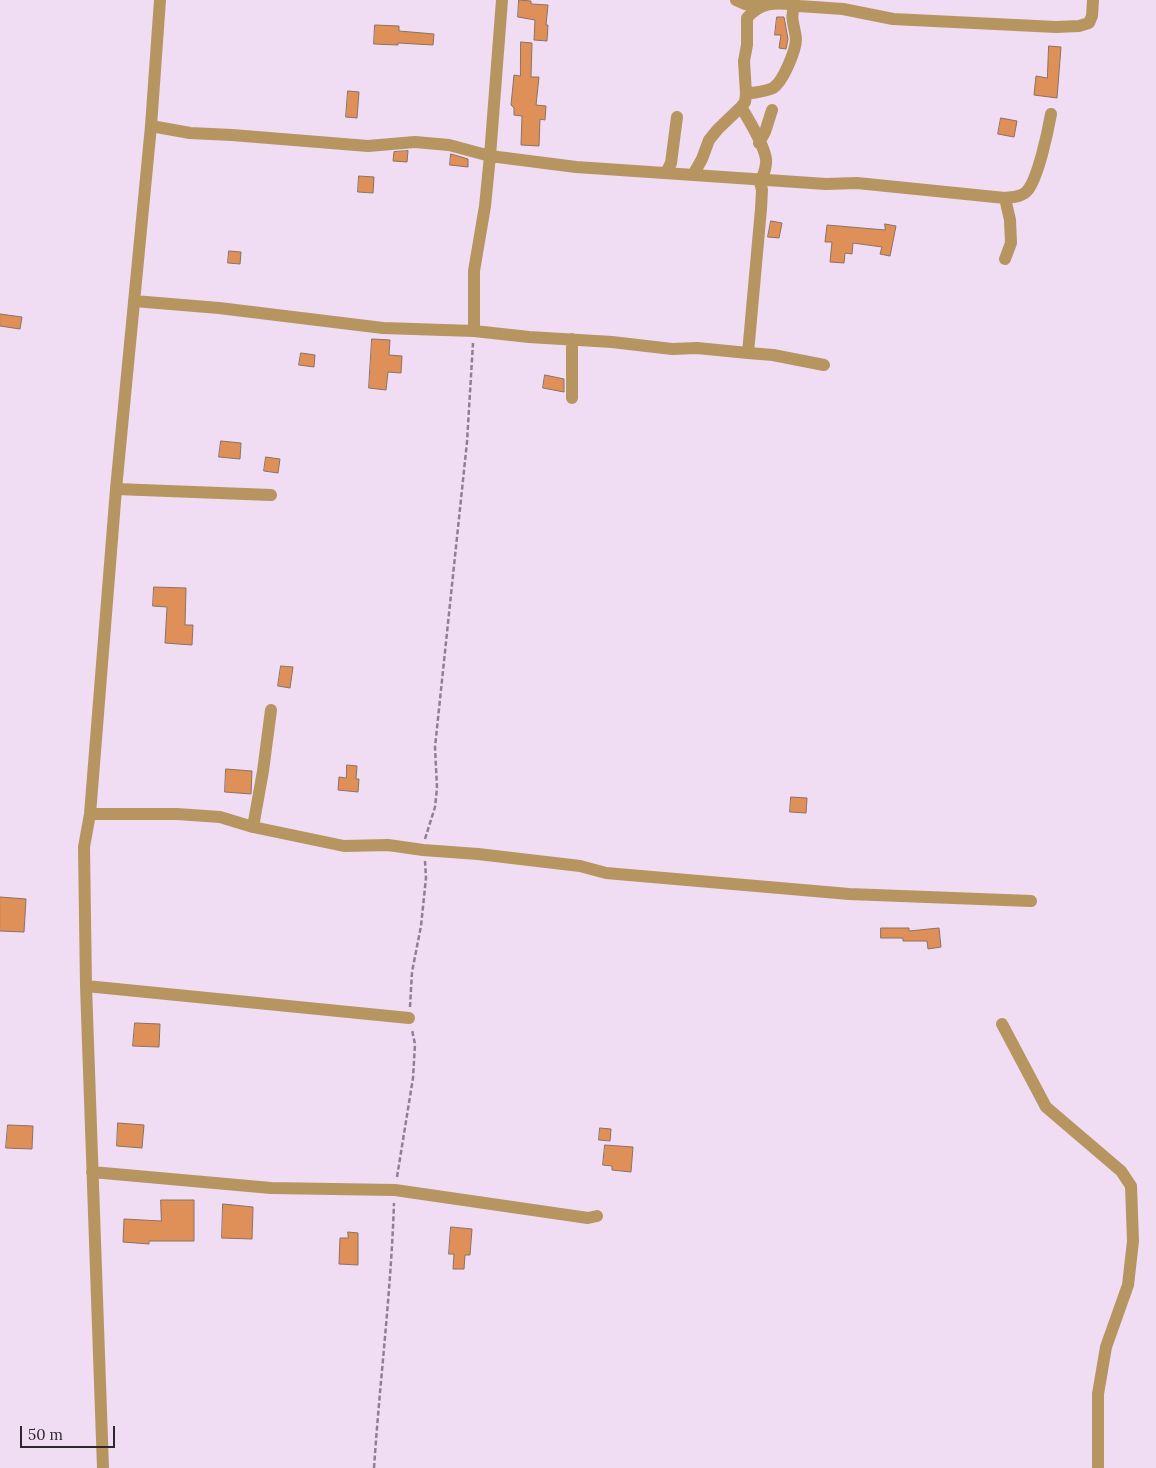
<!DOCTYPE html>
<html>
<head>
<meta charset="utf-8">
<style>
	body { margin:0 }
	#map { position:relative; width:1156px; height:1468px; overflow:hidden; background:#f0dcf3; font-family:Lora,serif }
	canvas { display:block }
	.scale { position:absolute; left:20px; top:1426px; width:95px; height:22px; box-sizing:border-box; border:2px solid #2e262f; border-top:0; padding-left:6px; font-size:15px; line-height:18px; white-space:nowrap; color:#2e262f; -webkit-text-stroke:4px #f0dcf3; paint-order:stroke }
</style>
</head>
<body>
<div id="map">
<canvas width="1156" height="1468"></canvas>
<div class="scale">50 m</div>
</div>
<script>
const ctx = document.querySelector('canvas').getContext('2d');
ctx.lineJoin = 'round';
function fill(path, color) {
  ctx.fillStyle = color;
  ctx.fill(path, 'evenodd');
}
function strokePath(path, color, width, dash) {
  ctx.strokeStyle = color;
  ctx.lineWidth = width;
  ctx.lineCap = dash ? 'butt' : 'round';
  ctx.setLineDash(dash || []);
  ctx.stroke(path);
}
const building = new Path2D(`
	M519 0 531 1V4L548 5 546 25H548L547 41 534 40 535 20 518 17Z
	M777 17H784L788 39 786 49 779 48 781 35H775Z
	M375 25 399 26V31L434 34 433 45 398 43V45L374 44Z
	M521 42 532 43 531 77H539L536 105 546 106 545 120 540 119 539 146 521 145 522 116 514 115V108L511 105 514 75 520 76Z
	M1049 46 1061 47 1057 98 1034 95 1036 76 1047 78Z
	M348 91 359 92 357 118 346 117Z
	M1001 118 1017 121 1014 137 998 134Z
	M408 151 407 162 393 161 394 152Z
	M451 154 468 159V167L450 165Z
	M359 176 374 177 373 193 358 192Z
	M771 221 782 223 779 238 768 237Z
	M885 224 896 226 890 256 880 254 882 247 853 243 852 254 845 253 844 263 830 262 832 242H825L827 225 885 230Z
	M229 251 241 252 240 264 228 263Z
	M0 314 22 317 20 329 0 326Z
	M372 339 390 340 389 355 402 356 401 373 388 372 386 390 369 388Z
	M301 353 315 355 314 367 299 365Z
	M545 375 564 379V392L543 388Z
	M221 441 241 443 240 459 219 457Z
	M266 457 280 459 278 473 264 471Z
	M154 587 186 588 185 625H193L192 645 165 643 167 607 153 606Z
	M281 666 293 667 290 688 278 686Z
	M347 765 357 766 356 779H359L358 792 338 790 339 777 346 778Z
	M226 769 252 771 251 794 225 792Z
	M791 797 807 798 806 813 790 812Z
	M0 897 26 899 24 932 0 931Z
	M881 928H909V931L939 928 941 947 928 949 927 941H903V938H881Z
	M135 1023 160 1024 159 1047 133 1046Z
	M118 1123 144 1125 142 1148 117 1146Z
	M8 1125 33 1126 32 1149 6 1148Z
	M600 1128 611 1129 610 1141 599 1140Z
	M605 1145 633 1147 631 1172 612 1170V1166L603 1165Z
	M161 1200H194V1241H149V1244L123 1242 124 1219 161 1221Z
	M223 1204 253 1207 252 1239 222 1238Z
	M451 1227 472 1229 470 1255H465L464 1269H453L454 1254H449Z
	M348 1232 358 1233V1265L339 1264 340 1238H348Z`);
fill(building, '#df9059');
strokePath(building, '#897263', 1);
strokePath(new Path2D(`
	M425 839 435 807 437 788 435 747 467 442 473 343
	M410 1007 412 972 421 926 426 878 425 861
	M397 1177 413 1078 415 1044 412 1030
	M374 1468C380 1379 391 1292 394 1203`), '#8e8090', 2.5, [5, 2.5]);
strokePath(new Path2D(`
	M736 0 745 4 762 6
	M794 0 795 5 799 6 843 9 893 19 1056 27 1079 26 1089 23 1092 16 1093 0
	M741 107C749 120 764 145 766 159 767 166 764 172 762 179
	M151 126 190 133 232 135 368 146 415 142 449 145 490 156 576 167 826 184 857 183 1005 198C1012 197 1022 197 1027 191 1038 179 1048 131 1051 114
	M759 143 765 132 772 110
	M666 173 671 163 677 117
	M693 175 702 159 709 140 718 129 741 107 745 102 746 94 744 61 747 45V18C760 2 776 2 795 5 789 17 795 27 796 39 796 50 783 82 773 88 765 92 755 92 746 94
	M1005 198 1010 220 1011 243 1005 259
	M134 301 219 308 383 328 474 331 529 337 612 342 672 349 697 348 748 353 773 355 824 365
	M474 331V271L485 206 490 156 502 0
	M748 353 761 209 762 190 759 179
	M572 398V339
	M116 489 271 495
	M90 814H177L220 817 253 827 344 846 388 845 423 850 478 854 580 866 606 873 849 894 1031 901
	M253 827 263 771 271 710
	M86 986 409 1018
	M1002 1024 1046 1107 1121 1171 1131 1186 1133 1241 1128 1285 1106 1347 1098 1394V1468
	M92 1172 271 1188 395 1190 588 1218 597 1216
	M103 1468 86 986 84 847 90 814 116 489 151 126 160 0`), '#b69560', 12);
</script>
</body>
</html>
